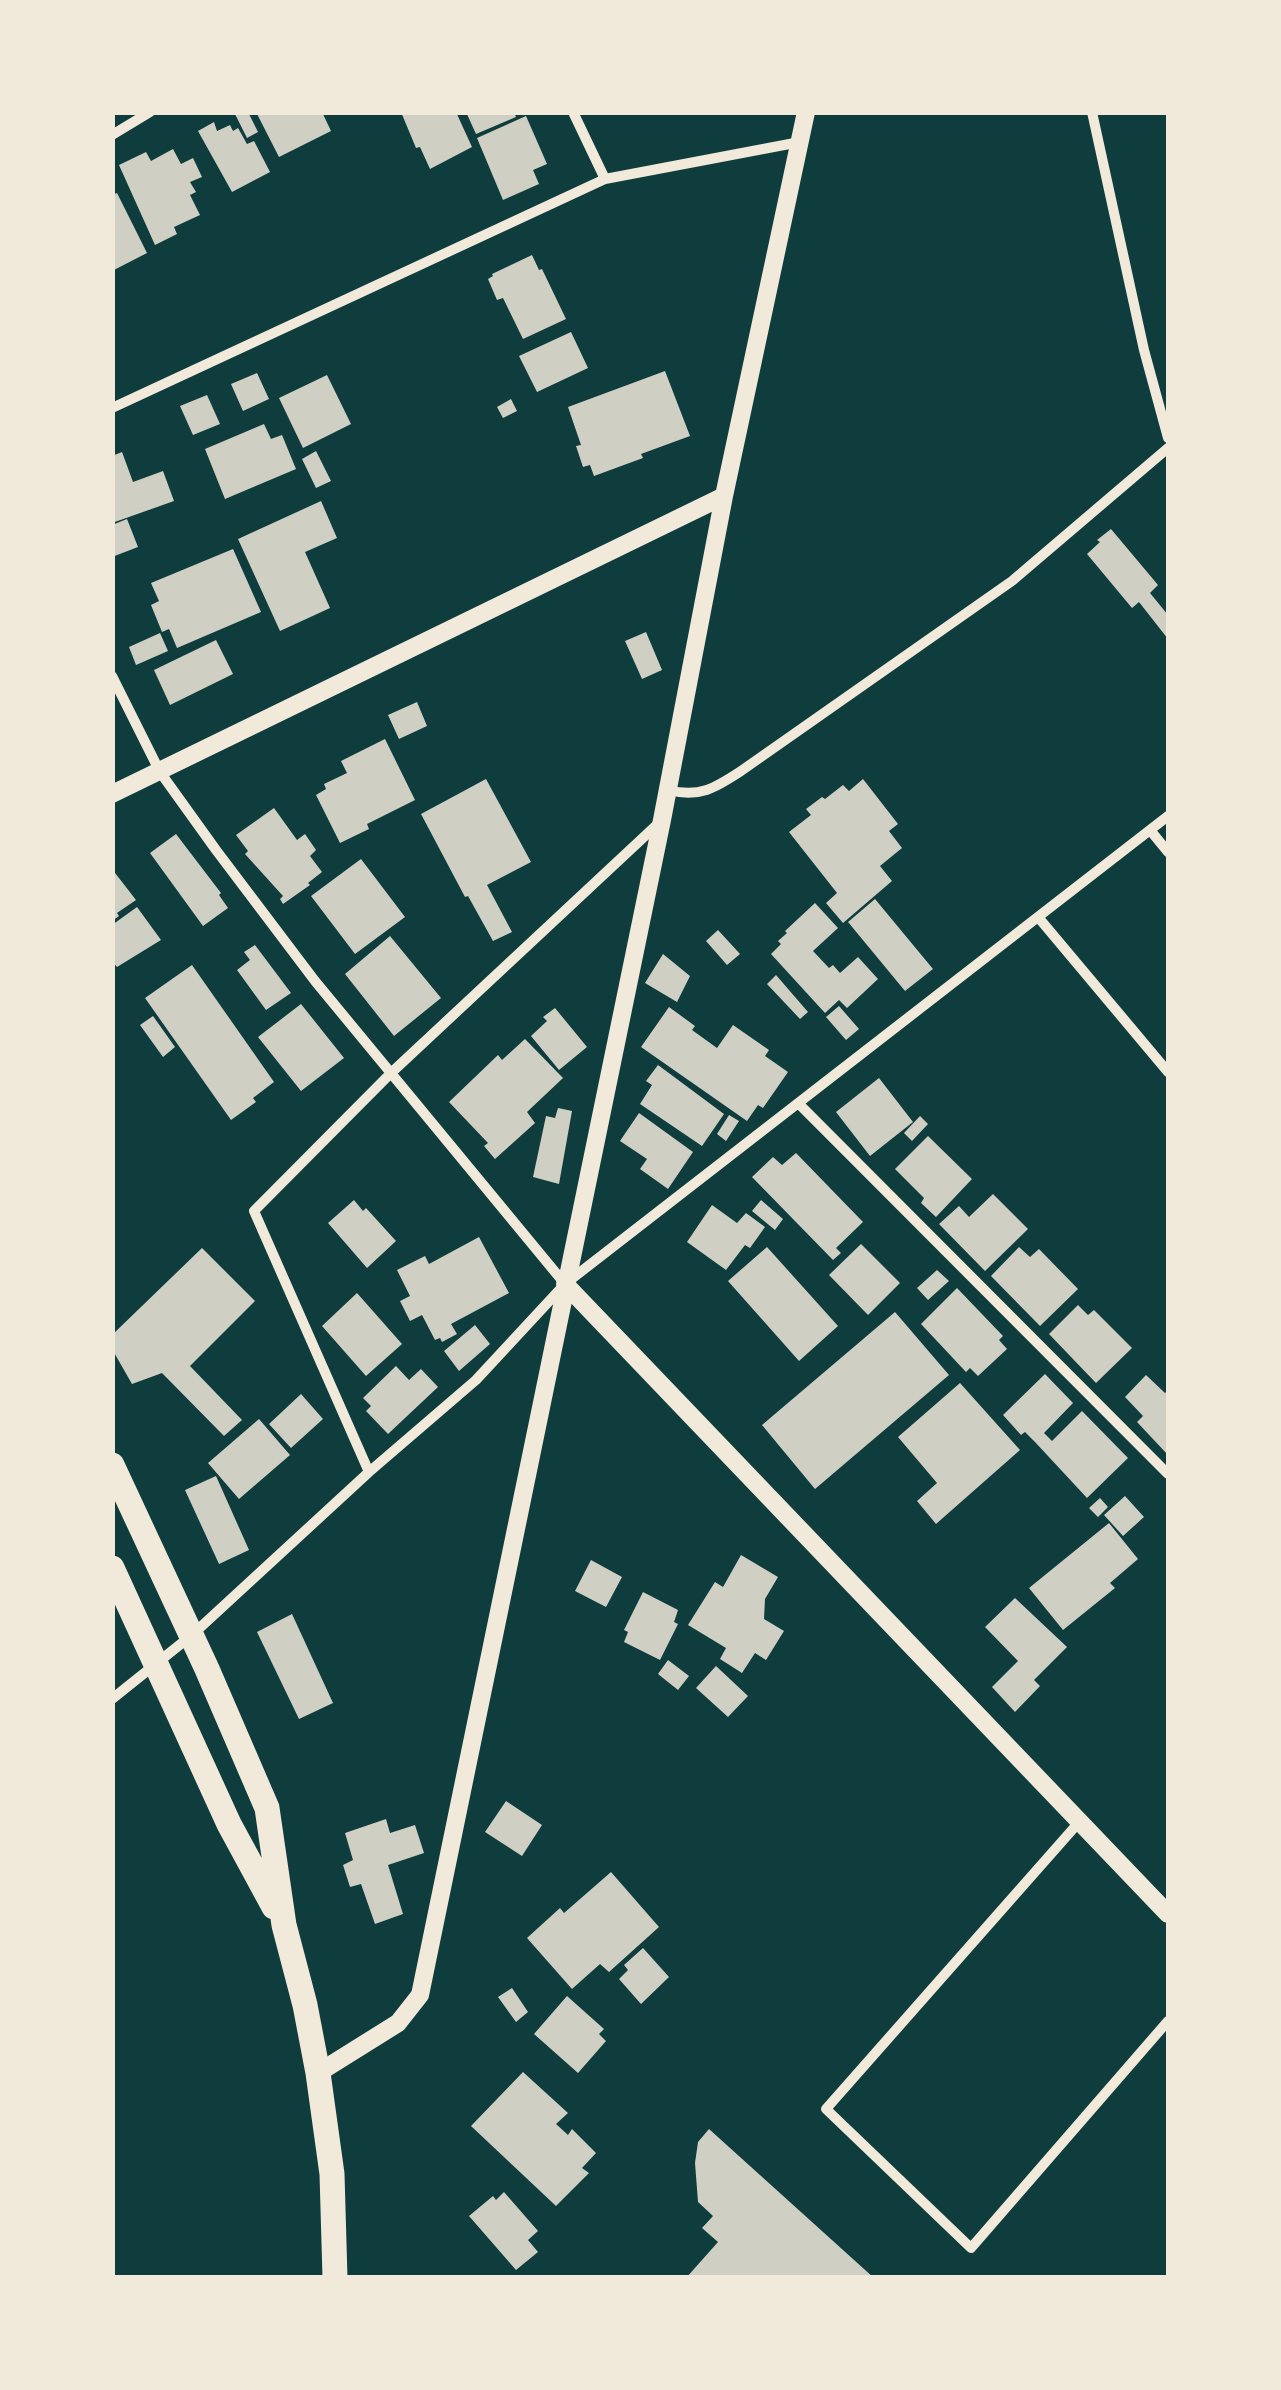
<!DOCTYPE html>
<html>
<head>
<meta charset="utf-8">
<style>
	body { margin:0 }
	#map { position:relative; width:1281px; height:2390px; overflow:hidden; background:#0f3d3e; font-family:"Roboto Serif",serif }
	canvas { display:block }
	.frame { position:absolute; inset:0; border:115px solid #f1e9da; pointer-events:none }
</style>
</head>
<body>
<div id="map">
<canvas width="1281" height="2390"></canvas>
<div class="frame"></div>
</div>
<script>
const ctx = document.querySelector('canvas').getContext('2d');
ctx.lineJoin = 'round';
function fill(path, color) {
  ctx.fillStyle = color;
  ctx.fill(path, 'evenodd');
}
function strokePath(path, color, width, dash) {
  ctx.strokeStyle = color;
  ctx.lineWidth = width;
  ctx.lineCap = dash ? 'butt' : 'round';
  ctx.setLineDash(dash || []);
  ctx.stroke(path);
}
fill(new Path2D(`
	M234 112H248L258 132 247 138Z
	M256 112H322L331 131 279 157Z
	M401 112H456L472 147 430 169 420 147 416 148Z
	M466 112H514L516 117 476 134Z
	M526 116 547 164 533 170 539 184 503 200 477 138Z
	M214 122 217 131 230 125 233 131 238 128 247 144 254 141 270 172 232 192 198 131Z
	M173 149 181 164 193 158 202 177 190 182 196 192 190 195 200 215 174 227 177 234 155 245 119 165 146 152 151 161Z
	M117 193 147 253 114 270 112 195Z
	M532 255 539 270 542 269 566 319 523 339 503 298 497 300 488 279 493 276 492 274Z
	M571 332 588 368 537 392 519 356Z
	M665 371 690 436 641 454 643 458 594 476 590 465 583 467 576 446 581 445 568 407Z
	M257 373 269 399 243 411 231 384Z
	M327 375 351 424 303 448 279 398Z
	M207 395 220 424 193 435 180 406Z
	M511 399 517 411 503 418 497 407Z
	M264 424 271 439 282 435 296 469 225 499 205 449Z
	M316 451 331 481 316 488 302 459Z
	M122 452 133 482 163 471 174 501 112 523V456Z
	M321 501 337 538 305 552 330 608 280 631 238 539Z
	M127 519 138 547 112 557V525Z
	M1111 529 1158 585 1150 593 1168 615V639L1139 602 1132 608 1087 554 1100 542 1097 540Z
	M233 549 261 612 177 648 169 629 162 632 151 605 159 601 151 583Z
	M646 632 662 670 642 679 625 641Z
	M160 633 168 651 136 665 129 647Z
	M216 640 233 674 170 705 154 670Z
	M417 702 427 726 399 739 388 715Z
	M385 739 415 800 367 824 369 829 340 843 316 795 326 789 324 784 347 773 341 761Z
	M486 779 531 862 487 885 512 932 493 941 468 896 465 897 421 814Z
	M863 779 898 824 889 831 902 848 880 866 892 881 843 923 826 903 837 893 789 832 811 815 806 809 822 797 825 799 843 785 849 791Z
	M274 808 297 840 305 834 316 850 310 856 322 872 308 883 310 885 283 904 280 899 283 896 245 854 248 851 236 835Z
	M176 834 221 893 219 895 228 908 203 926 150 853Z
	M361 859 405 917 355 954 311 896Z
	M112 869 136 900 117 913 119 916 112 921Z
	M875 899 933 969 905 991 848 922Z
	M815 903 838 928 813 951 829 968 833 965 840 973 858 957 878 979 847 1008 839 1000 825 1013 771 954 781 944 778 941 787 933 785 931Z
	M137 907 161 940 117 967 112 961V925Z
	M718 930 740 954 727 965 706 941Z
	M390 936 441 998 394 1036 345 974Z
	M255 945 291 993 266 1010 237 970 250 960 244 952Z
	M663 954 690 976 677 1002 645 983Z
	M192 965 274 1082 253 1098 256 1102 231 1120 145 998Z
	M776 975 808 1012 800 1019 767 984Z
	M301 1004 344 1058 301 1091 258 1037Z
	M839 1006 859 1029 846 1040 826 1017Z
	M669 1007 695 1026 692 1030 717 1048 733 1025 769 1050 765 1056 788 1072 763 1108 758 1105 747 1121 641 1047Z
	M555 1008 587 1047 559 1070 531 1036 547 1021 543 1017Z
	M153 1016 175 1047 163 1057 140 1025Z
	M525 1039 563 1078 527 1112 535 1123 495 1159 484 1146 488 1143 449 1102 498 1055 502 1060Z
	M658 1065 724 1114 702 1146 640 1104 652 1085 646 1081Z
	M879 1078 913 1122 870 1156 836 1112Z
	M558 1108 572 1111 559 1184 533 1177 546 1116 555 1118Z
	M639 1113 693 1152 668 1189 640 1169 647 1159 620 1141Z
	M729 1115 739 1121 726 1141 717 1134Z
	M920 1116 928 1124 912 1141 904 1133Z
	M928 1136 972 1179 936 1217 921 1203 924 1198 895 1169Z
	M796 1153 863 1222 836 1248 841 1253 833 1260 752 1177 773 1157 782 1165Z
	M993 1194 1028 1229 985 1271 939 1224 959 1206 969 1217Z
	M354 1200 363 1211 366 1208 396 1241 367 1268 328 1223Z
	M761 1200 783 1219 775 1230 752 1211Z
	M712 1205 737 1223 746 1213 765 1227 750 1248 745 1245 726 1270 687 1242Z
	M479 1237 509 1293 451 1324 457 1334 442 1342 440 1338 435 1340 422 1315 410 1321 400 1301 410 1296 397 1270 425 1256 429 1264Z
	M861 1244 900 1283 868 1315 829 1275Z
	M767 1247 838 1326 799 1361 728 1281Z
	M1019 1247 1030 1257 1039 1249 1078 1289 1040 1326 991 1276Z
	M202 1248 255 1301 190 1366 242 1420 224 1436 162 1373 132 1384 112 1349V1335Z
	M937 1270 949 1281 928 1300 917 1288Z
	M957 1288 1003 1336 999 1340 1007 1349 978 1376 970 1368 966 1372 921 1324Z
	M357 1293 402 1344 366 1376 322 1326Z
	M1078 1305 1088 1315 1094 1310 1132 1348 1096 1383 1049 1334Z
	M895 1312 949 1375 815 1489 762 1425Z
	M475 1325 490 1344 459 1371 444 1351Z
	M396 1366 409 1380 421 1369 438 1387 388 1434 366 1411 371 1406 363 1398Z
	M1045 1374 1073 1403 1044 1433 1052 1441 1082 1411 1128 1458 1087 1498 1035 1442 1025 1432 1021 1435 1003 1415Z
	M1146 1375 1165 1393 1168 1390V1455L1137 1422 1143 1416 1125 1397Z
	M960 1383 1020 1450 936 1524 917 1501 937 1483 898 1437Z
	M301 1394 323 1419 291 1448 269 1424Z
	M259 1419 290 1455 239 1499 208 1463Z
	M216 1476 249 1550 219 1564 185 1490Z
	M1125 1496 1144 1517 1123 1536 1104 1515Z
	M1100 1498 1108 1507 1098 1517 1089 1508Z
	M1109 1523 1138 1559 1110 1583 1115 1588 1063 1630 1029 1588Z
	M741 1555 778 1577 765 1599 764 1619 784 1631 766 1660 755 1653 742 1673 720 1659 726 1648 688 1625 715 1582 723 1587Z
	M591 1560 622 1577 606 1607 575 1591Z
	M643 1592 678 1610 674 1622 678 1624 660 1660 624 1642 628 1632 624 1630Z
	M1015 1598 1067 1647 1034 1680 1040 1686 1015 1712 992 1687 1018 1661 985 1627Z
	M292 1614 333 1703 299 1719 257 1632Z
	M668 1660 689 1676 678 1690 658 1674Z
	M716 1666 748 1696 728 1717 696 1688Z
	M506 1801 542 1825 522 1856 485 1832Z
	M386 1819 390 1833 415 1825 424 1853 388 1865 403 1914 375 1924 361 1884 350 1887 343 1865 353 1860 345 1833Z
	M611 1872 659 1927 609 1972 600 1964 572 1989 527 1938 560 1908 564 1913Z
	M643 1948 669 1977 641 2004 619 1979 628 1970 624 1965Z
	M512 1988 528 2012 516 2022 498 1997Z
	M567 1996 604 2029 599 2034 606 2041 578 2073 534 2034Z
	M523 2072 568 2113 556 2124 568 2135 572 2129 596 2153 582 2168 589 2173 556 2206 471 2126Z
	M709 2129 874 2278H686L718 2242 702 2228 713 2216 698 2202 695 2163 698 2142Z
	M504 2192 538 2231 528 2240 538 2252 516 2270 469 2216 493 2196 496 2200Z`), '#cfcfc3');
strokePath(new Path2D(`
	M573 112 605 179
	M1092 112 1144 350 1168 438
	M112 135 150 112
	M112 408 605 179 800 142
	M112 676 160 772 216 850 315 981 565 1284
	M668 790C700 798 715 788 741 771L1012 581 1168 448
	M1150 830 1168 852
	M1038 917 1168 1072
	M799 1104 1168 1474
	M369 1472 254 1211 391 1073 661 821
	M112 1699 192 1635 369 1472 476 1380 565 1284 1168 816
	M1080 1821 826 2109 971 2248 1168 2021`), '#f1e9da', 10);
strokePath(new Path2D(`
	M112 794 724 496
	M565 1284 1168 1914
	M318 2073 398 2023 420 1995 662 820 724 496 806 112`), '#f1e9da', 18);
strokePath(new Path2D(`
	M112 1465 207 1669 267 1808 284 1925 305 2005 318 2073 332 2174 335 2278
	M112 1568 229 1824 274 1907`), '#f1e9da', 25);
</script>
</body>
</html>
